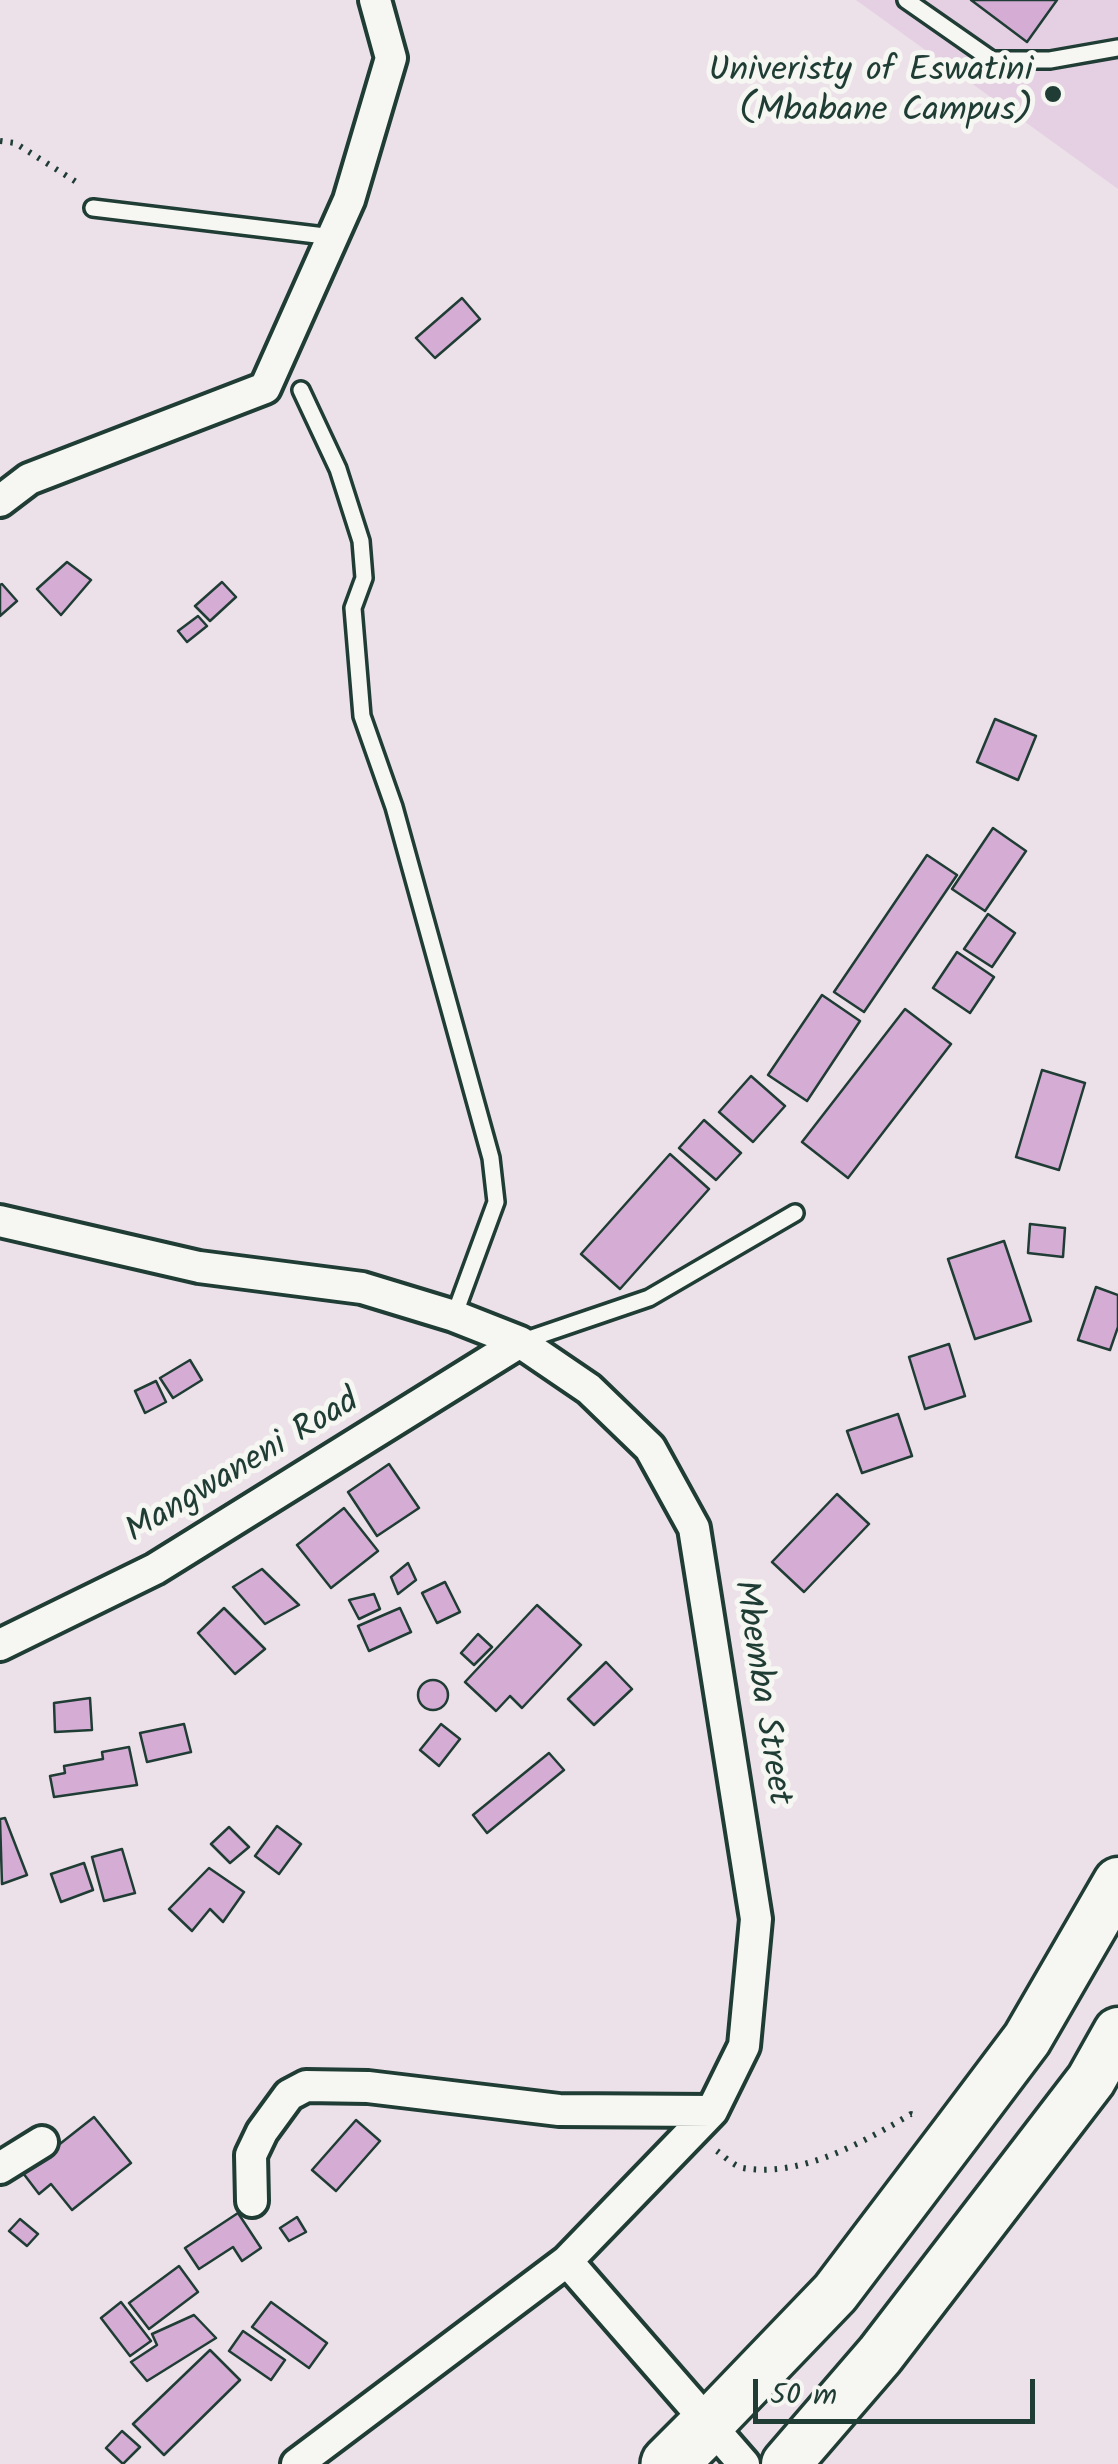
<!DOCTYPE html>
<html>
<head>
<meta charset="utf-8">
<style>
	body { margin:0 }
	#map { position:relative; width:1118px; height:2464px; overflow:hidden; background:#ece0e9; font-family:Kalam,sans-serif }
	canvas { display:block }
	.scale { position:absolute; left:753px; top:2379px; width:282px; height:45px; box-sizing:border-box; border:5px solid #1f3d34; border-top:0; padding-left:12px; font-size:30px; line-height:35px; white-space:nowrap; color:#1f3d34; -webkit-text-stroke:8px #f6f6f2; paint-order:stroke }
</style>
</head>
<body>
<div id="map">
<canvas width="1118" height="2464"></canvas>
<div class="scale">50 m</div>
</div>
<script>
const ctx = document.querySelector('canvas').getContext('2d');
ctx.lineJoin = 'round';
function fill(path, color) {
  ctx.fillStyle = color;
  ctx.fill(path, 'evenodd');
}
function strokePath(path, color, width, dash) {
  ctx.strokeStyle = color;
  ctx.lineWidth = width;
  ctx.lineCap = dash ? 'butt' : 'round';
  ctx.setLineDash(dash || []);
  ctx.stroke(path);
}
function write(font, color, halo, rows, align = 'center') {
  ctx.font = font + ' Kalam,sans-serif';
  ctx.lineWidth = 10;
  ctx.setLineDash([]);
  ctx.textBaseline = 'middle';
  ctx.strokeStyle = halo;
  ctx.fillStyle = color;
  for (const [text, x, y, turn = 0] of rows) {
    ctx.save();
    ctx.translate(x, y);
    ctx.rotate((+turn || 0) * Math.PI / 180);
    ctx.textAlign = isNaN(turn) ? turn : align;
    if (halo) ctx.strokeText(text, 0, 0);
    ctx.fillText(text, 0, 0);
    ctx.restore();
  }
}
fill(new Path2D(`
	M856 0H1118V189Z`), '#e5d0e3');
const building = new Path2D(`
	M971 0H1057L1027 42Z
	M462 298 480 319 435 358 416 338Z
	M67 562 91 580 61 615 37 589Z
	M222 582 236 597 210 621 195 606Z
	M2 584 17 601 0 616V585Z
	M198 616 207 626 187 642 178 631Z
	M995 719 1036 736 1018 780 977 762Z
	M993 828 1026 851 985 911 952 889Z
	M927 855 957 875 864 1012 834 992Z
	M988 914 1015 933 992 967 964 949Z
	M957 952 994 977 970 1013 933 988Z
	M822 995 860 1021 807 1101 768 1075Z
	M905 1009 951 1044 848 1178 802 1142Z
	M1042 1070 1085 1083 1059 1170 1016 1157Z
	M751 1076 785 1106 753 1142 719 1112Z
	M704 1120 741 1153 716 1180 679 1148Z
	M670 1154 709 1189 620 1289 581 1254Z
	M1030 1224 1065 1228 1063 1257 1028 1253Z
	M1004 1241 1031 1321 975 1339 948 1259Z
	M1096 1287 1118 1295V1327L1110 1350 1078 1340Z
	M949 1344 965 1396 925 1409 909 1357Z
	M190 1360 202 1380 173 1398 160 1378Z
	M156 1381 166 1402 145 1413 135 1391Z
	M898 1414 912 1456 862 1473 847 1431Z
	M389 1464 419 1508 377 1536 348 1492Z
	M837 1494 869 1524 804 1592 772 1562Z
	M344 1508 378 1551 331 1588 297 1545Z
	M408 1563 416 1580 398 1594 391 1577Z
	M262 1569 299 1605 265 1624 233 1587Z
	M445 1582 460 1612 437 1623 422 1593Z
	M374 1594 380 1609 359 1619 349 1600Z
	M537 1605 581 1645 522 1708 510 1696 496 1711 465 1682Z
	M224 1608 265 1649 235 1674 198 1633Z
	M400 1608 411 1632 369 1651 358 1626Z
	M478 1634 492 1647 474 1665 461 1653Z
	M606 1662 632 1689 594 1725 568 1699Z
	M418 1695a15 15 0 1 1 30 0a15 15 0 1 1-30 0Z
	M90 1698 92 1730 55 1732 54 1703Z
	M184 1724 191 1752 147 1762 140 1733Z
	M441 1724 460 1739 439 1766 420 1750Z
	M129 1747 137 1785 54 1797 50 1776 65 1773 64 1766 103 1759 102 1752Z
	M549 1753 564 1770 487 1833 473 1815Z
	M5 1818 27 1875 2 1884 0 1819Z
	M277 1826 301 1844 279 1874 255 1856Z
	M229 1827 249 1847 230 1863 211 1844Z
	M122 1849 135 1893 104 1901 92 1857Z
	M84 1863 93 1890 61 1902 51 1874Z
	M209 1868 244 1892 223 1922 210 1909 192 1931 169 1909Z
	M94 2117 131 2163 72 2210 51 2184 39 2194 23 2173Z
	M356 2120 380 2141 336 2191 312 2170Z
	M238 2213 261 2248 242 2261 233 2247 199 2269 185 2248Z
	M297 2217 306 2232 289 2241 280 2228Z
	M20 2219 38 2234 27 2246 9 2231Z
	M179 2266 198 2292 149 2329 129 2303Z
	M121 2302 151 2341 130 2356 101 2318Z
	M271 2302 327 2343 309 2368 252 2327Z
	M194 2315 216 2338 147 2381 131 2362 157 2345 152 2334Z
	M243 2331 285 2360 271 2380 229 2351Z
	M210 2350 240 2380 164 2455 133 2424Z
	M122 2431 140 2447 123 2464 106 2448Z`);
fill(building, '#d4acd4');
strokePath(building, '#1f3d34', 2.5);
const lane = new Path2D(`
	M906 0 992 60H1050L1118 48
	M93 208 333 237
	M301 390 338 469 361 541 364 578 353 608 362 716 394 807 491 1158 496 1202 454 1316
	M520 1342 649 1298 795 1213`);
const street = new Path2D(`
	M0 501 29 479 265 388 349 200 391 58 375 0
	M0 1221 199 1267 362 1288 454 1316 520 1342 589 1389 650 1448 694 1528 756 1919 744 2046 712 2111 567 2261 297 2464
	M0 1645 155 1569 520 1342
	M0 2168 42 2142
	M252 2201 251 2155 262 2132 289 2095 306 2086 368 2087 559 2110 712 2111
	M567 2261 744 2464`);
const primary = new Path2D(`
	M708 2425 835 2293 957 2132 1027 2039 1118 1882
	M786 2464 880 2355 1091 2080 1118 2032`);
const highway = new Path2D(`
	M669 2464 708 2425`);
strokePath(lane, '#1f3d34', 22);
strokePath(street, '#1f3d34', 38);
strokePath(primary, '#1f3d34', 55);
strokePath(highway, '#1f3d34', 62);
strokePath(new Path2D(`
	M0 141 15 143 81 185
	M717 2151C725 2157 734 2166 743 2168 800 2178 864 2142 911 2114L917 2116`), '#1f3d34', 6, [2.5, 8]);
strokePath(lane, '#f6f6f2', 15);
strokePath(street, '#f6f6f2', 30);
strokePath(primary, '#f6f6f2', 48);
strokePath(highway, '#f6f6f2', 55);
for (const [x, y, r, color] of [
	[1053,94,10,"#1f3d34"]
]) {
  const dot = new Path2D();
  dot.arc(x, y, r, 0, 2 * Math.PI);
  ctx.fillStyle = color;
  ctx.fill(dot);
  strokePath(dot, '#f6f6f2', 4);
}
write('35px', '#1f3d34', '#f6f6f2', [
	["Univeristy of Eswatini",1033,74],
	["(Mbabane Campus)",1033,114]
], 'right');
write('35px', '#1f3d34', '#f6f6f2', [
	["Mangwaneni Road",244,1469,-31],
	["Mbemba Street",759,1693,81]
]);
</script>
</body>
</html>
